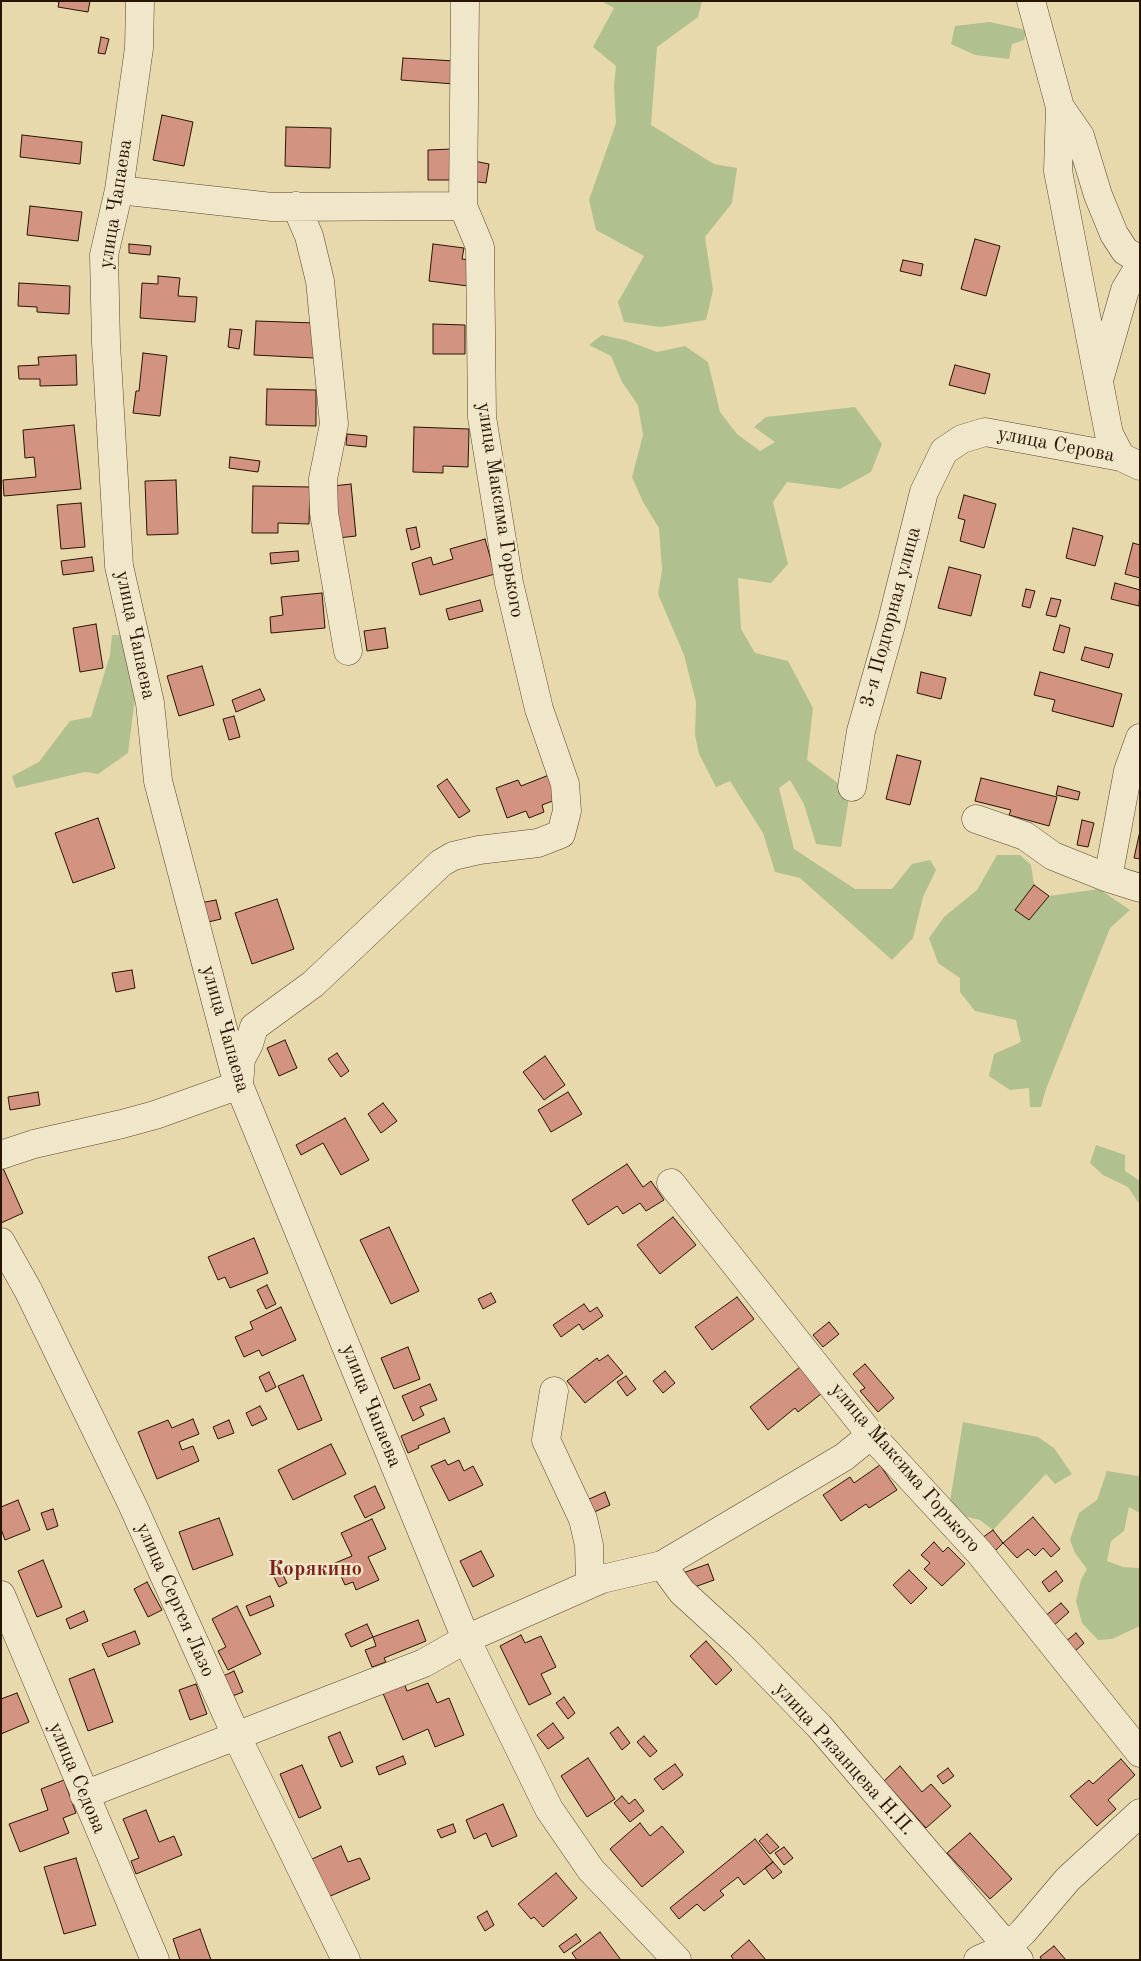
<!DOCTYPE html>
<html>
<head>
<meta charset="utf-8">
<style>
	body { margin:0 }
	#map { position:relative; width:1141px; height:1961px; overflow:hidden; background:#e8d9ad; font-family:"Old Standard TT",serif }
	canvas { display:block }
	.frame { position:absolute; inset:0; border:2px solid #281402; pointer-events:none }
</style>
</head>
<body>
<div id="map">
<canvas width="1141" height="1961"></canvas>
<div class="frame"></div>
</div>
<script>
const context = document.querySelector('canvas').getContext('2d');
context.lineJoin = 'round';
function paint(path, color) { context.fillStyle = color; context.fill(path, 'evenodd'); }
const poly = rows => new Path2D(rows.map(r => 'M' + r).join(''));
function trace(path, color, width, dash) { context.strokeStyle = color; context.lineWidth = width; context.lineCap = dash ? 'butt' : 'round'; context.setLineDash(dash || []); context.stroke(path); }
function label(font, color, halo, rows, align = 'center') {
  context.font = font + ' "Old Standard TT",serif'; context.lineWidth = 4.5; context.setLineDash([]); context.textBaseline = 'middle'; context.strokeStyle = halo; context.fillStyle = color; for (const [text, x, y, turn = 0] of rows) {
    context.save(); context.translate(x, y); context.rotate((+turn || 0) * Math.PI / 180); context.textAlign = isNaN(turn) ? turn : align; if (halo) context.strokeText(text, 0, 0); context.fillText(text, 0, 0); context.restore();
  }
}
paint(poly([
	[601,1,702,1,698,17,657,47,651,125,714,164,737,168,732,203,705,237,713,290,706,320,661,327,624,322,618,302,644,256,596,230,589,200,616,123,614,86,616,66,593,47,614,8],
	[990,22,1026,30,1024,40,1012,44,1009,59,975,55,951,44,955,26],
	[602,335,625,340,657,352,685,346,708,362,720,412,737,434,760,451,775,442,754,427,766,417,855,407,882,444,871,472,840,489,787,482,773,502,788,564,771,583,738,578,741,629,755,653,788,661,813,708,807,760,850,792,841,847,816,844,804,804,790,780,779,788,794,849,855,889,892,889,912,864,930,860,936,870,923,897,913,938,892,960,800,878,775,872,763,833,730,781,716,787,699,754,695,735,696,702,684,655,658,594,662,570,659,528,643,502,632,477,643,435,638,405,622,382,611,356,589,345],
	[112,635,125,635,136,689,128,753,98,774,85,772,16,788,12,776,39,762,70,721,91,717,110,655],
	[997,855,1020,855,1031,865,1034,885,1016,910,1029,920,1049,896,1099,889,1130,910,1110,928,1046,1089,1041,1107,1030,1107,1029,1088,1010,1090,989,1076,994,1054,1021,1042,1016,1020,975,1011,960,992,960,978,938,963,929,938,944,917,977,890],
	[1096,1145,1125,1155,1125,1171,1140,1181,1140,1202,1138,1202,1128,1187,1103,1175,1090,1163],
	[963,1422,1038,1437,1054,1448,1072,1474,1055,1484,1046,1474,993,1530,980,1520,959,1515,950,1501],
	[1107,1471,1138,1476,1140,1475,1140,1513,1129,1507,1124,1531,1111,1541,1107,1561,1123,1567,1140,1568,1140,1626,1112,1639,1098,1640,1082,1623,1076,1601,1081,1580,1087,1569,1075,1553,1070,1540,1079,1513,1097,1500]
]), '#b0c08e');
const building = poly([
	[54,1,90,1,88,12,58,7,59,2,54,1],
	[101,37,109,39,105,54,98,53,101,37],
	[403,58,455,61,454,84,401,80,403,58],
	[162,115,193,122,184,166,153,160,162,115],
	[286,127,331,128,330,168,285,166,286,127],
	[22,135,82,142,80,164,20,157,22,135],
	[452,149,452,180,428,180,428,150,452,149],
	[474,161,489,164,486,183,471,181,474,161],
	[30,206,82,212,78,241,27,235,30,206],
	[975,239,1000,246,986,296,961,289,975,239],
	[129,244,151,246,150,255,129,253,129,244],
	[433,244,464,248,462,259,471,260,468,286,429,281,433,244],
	[903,260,923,264,921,276,900,271,903,260],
	[158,276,180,278,178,296,197,297,195,322,140,318,142,283,158,284,158,276],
	[19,283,70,286,69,314,37,312,37,307,18,306,19,283],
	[256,321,315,323,314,358,254,355,256,321],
	[433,324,465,325,465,354,433,354,433,324],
	[230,329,242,330,239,349,228,347,230,329],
	[143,353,167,356,160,416,133,413,136,391,139,391,143,353],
	[76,355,77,385,40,386,40,379,19,379,18,366,39,365,38,357,76,355],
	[955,365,990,374,985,394,949,385,955,365],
	[267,389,316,390,316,426,266,425,267,389],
	[74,425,81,489,4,496,3,480,36,477,34,457,25,458,23,430,74,425],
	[414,427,469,429,468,467,443,466,443,473,413,472,414,427],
	[347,434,367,436,366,447,346,445,347,434],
	[230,457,260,461,258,472,229,468,230,457],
	[176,480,178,534,147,535,145,481,176,480],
	[351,484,356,536,338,538,333,486,351,484],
	[253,486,310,487,309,524,278,523,278,533,252,533,253,486],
	[964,495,996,504,984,548,960,541,965,520,958,518,964,495],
	[81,503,85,547,61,549,57,505,81,503],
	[416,527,420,547,411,550,406,529,416,527],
	[1073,528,1103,536,1095,566,1066,558,1073,528],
	[485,539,495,574,420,595,412,563,431,557,433,565,453,559,450,549,485,539],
	[1133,543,1140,545,1140,578,1125,574,1133,543],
	[298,551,299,561,271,564,270,553,298,551],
	[92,557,94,571,63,575,61,561,92,557],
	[949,567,981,575,971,616,938,608,949,567],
	[1115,583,1140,590,1139,606,1111,599,1115,583],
	[1026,589,1035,591,1030,608,1022,606,1026,589],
	[322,593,325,628,271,633,270,617,283,615,281,597,322,593],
	[1051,598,1061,600,1056,617,1046,615,1051,598],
	[480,600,483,611,449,620,446,609,480,600],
	[96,624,103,668,80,672,73,628,96,624],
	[1060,625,1070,628,1064,653,1053,650,1060,625],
	[385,628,388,648,367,651,364,631,385,628],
	[1085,647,1113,654,1109,668,1081,660,1085,647],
	[202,666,214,705,179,716,167,676,202,666],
	[921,672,946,678,941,699,917,693,921,672],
	[1040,672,1122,694,1113,727,1052,711,1055,700,1034,695,1040,672],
	[260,689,265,700,236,712,232,700,260,689],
	[234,716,240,737,229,740,223,719,234,716],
	[897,755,921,761,910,805,886,799,897,755],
	[549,775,558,799,542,805,544,812,529,818,526,811,507,818,496,788,518,780,521,786,549,775],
	[981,778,1057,797,1049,826,1009,815,1011,810,975,801,981,778],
	[447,779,470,811,459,818,437,786,447,779],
	[1058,786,1080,792,1078,800,1056,795,1058,786],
	[98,818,115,868,73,883,55,833,98,818],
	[1082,820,1094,823,1088,847,1077,845,1082,820],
	[1140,831,1140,859,1134,858,1140,831],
	[1034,885,1049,896,1029,920,1015,910,1034,885],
	[277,899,294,949,252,964,235,913,277,899],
	[216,900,221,919,204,923,200,903,216,900],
	[132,970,135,988,116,992,112,973,132,970],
	[285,1040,297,1068,279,1076,267,1048,285,1040],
	[337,1053,349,1071,341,1077,328,1059,337,1053],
	[545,1056,565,1085,544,1100,523,1072,545,1056],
	[38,1092,40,1105,10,1110,8,1097,38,1092],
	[568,1092,582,1114,551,1132,538,1110,568,1092],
	[383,1103,397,1121,381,1133,368,1114,383,1103],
	[345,1118,369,1160,341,1175,323,1143,301,1155,296,1145,345,1118],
	[627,1164,643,1187,651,1181,664,1200,646,1211,640,1203,623,1214,617,1206,588,1225,572,1200,627,1164],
	[3,1168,23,1213,1,1223,1,1169,3,1168],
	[673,1217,696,1245,660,1274,637,1245,673,1217],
	[389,1227,419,1291,391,1304,360,1240,389,1227],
	[254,1238,268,1273,230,1288,225,1277,218,1280,208,1257,254,1238],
	[267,1285,276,1304,266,1309,257,1290,267,1285],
	[491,1293,496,1302,483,1309,478,1299,491,1293],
	[737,1297,754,1319,712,1350,695,1327,737,1297],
	[584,1304,590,1312,597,1307,603,1316,583,1330,579,1324,561,1337,553,1325,584,1304],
	[281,1307,296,1340,262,1356,259,1350,244,1357,235,1337,253,1329,250,1322,281,1307],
	[829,1322,839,1334,823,1347,813,1335,829,1322],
	[408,1347,420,1379,394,1389,381,1358,408,1347],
	[608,1355,623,1373,585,1403,567,1381,597,1358,599,1361,608,1355],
	[865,1364,894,1398,878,1412,860,1391,865,1388,853,1374,865,1364],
	[800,1367,821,1394,798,1412,795,1408,768,1430,750,1407,800,1367],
	[665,1371,675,1383,663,1393,653,1381,665,1371],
	[269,1372,276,1387,266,1392,259,1377,269,1372],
	[303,1375,322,1420,298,1430,278,1386,303,1375],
	[626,1376,636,1389,627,1396,617,1382,626,1376],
	[430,1384,437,1400,420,1407,424,1415,413,1421,402,1396,430,1384],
	[260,1406,267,1419,252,1426,246,1413,260,1406],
	[444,1418,450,1432,418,1446,419,1448,408,1453,401,1436,444,1418],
	[193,1419,199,1434,179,1442,182,1450,193,1446,199,1461,157,1479,138,1432,168,1420,172,1428,193,1419],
	[229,1420,234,1433,218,1439,213,1427,229,1420],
	[331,1444,346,1474,293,1500,278,1470,331,1444],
	[445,1460,448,1465,459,1460,464,1471,473,1466,483,1485,449,1501,431,1466,445,1460],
	[880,1465,897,1490,869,1508,866,1504,841,1521,823,1495,850,1477,854,1483,880,1465],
	[375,1486,385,1508,365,1518,354,1496,375,1486],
	[605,1492,610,1505,592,1513,587,1500,605,1492],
	[18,1500,30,1530,5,1540,1,1529,1,1507,18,1500],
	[53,1509,58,1526,47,1530,41,1513,53,1509],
	[1033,1517,1060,1549,1051,1557,1043,1548,1035,1556,1028,1549,1017,1558,1003,1543,1033,1517],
	[219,1518,233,1555,193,1570,179,1532,219,1518],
	[372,1519,386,1549,368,1557,379,1580,356,1590,353,1582,345,1585,335,1563,352,1556,341,1533,372,1519],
	[993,1530,1003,1543,994,1552,982,1538,993,1530],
	[934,1542,943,1552,948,1547,965,1564,942,1586,924,1569,930,1563,921,1555,934,1542],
	[481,1551,494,1576,473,1587,460,1561,481,1551],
	[43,1560,62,1607,37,1617,18,1571,43,1560],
	[708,1564,714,1580,689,1589,683,1573,708,1564],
	[278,1565,287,1583,279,1587,270,1569,278,1565],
	[909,1570,927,1588,911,1604,893,1585,909,1570],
	[1056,1571,1063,1581,1049,1592,1042,1582,1056,1571],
	[147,1582,162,1610,148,1617,134,1589,147,1582],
	[270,1596,274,1606,250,1616,246,1606,270,1596],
	[1061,1603,1069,1612,1052,1627,1044,1617,1061,1603],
	[237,1606,261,1654,228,1670,218,1651,226,1647,212,1619,237,1606],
	[84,1611,88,1621,70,1629,66,1619,84,1611],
	[418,1620,426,1641,384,1658,386,1662,372,1667,365,1650,376,1646,373,1637,418,1620],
	[367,1624,373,1637,351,1647,345,1634,367,1624],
	[135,1631,140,1644,108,1657,102,1644,135,1631],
	[1076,1633,1084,1643,1074,1652,1065,1642,1076,1633],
	[521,1635,525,1643,541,1636,556,1667,541,1674,551,1694,529,1705,500,1646,521,1635],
	[706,1641,732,1670,716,1685,690,1656,706,1641],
	[94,1669,113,1722,88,1731,69,1679,94,1669],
	[234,1671,243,1692,230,1697,221,1677,234,1671],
	[404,1683,407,1691,428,1683,437,1703,449,1698,464,1735,435,1747,428,1729,403,1740,382,1691,404,1683],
	[196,1684,207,1714,190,1720,179,1690,196,1684],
	[17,1693,29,1722,1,1734,1,1699,17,1693],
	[564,1697,575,1713,568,1719,556,1703,564,1697],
	[553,1723,564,1738,548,1749,537,1735,553,1723],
	[618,1727,630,1743,622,1750,610,1733,618,1727],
	[340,1732,353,1762,341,1767,328,1737,340,1732],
	[644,1736,657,1751,650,1757,637,1742,644,1736],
	[403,1756,406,1764,379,1775,376,1767,403,1756],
	[588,1758,615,1799,587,1817,561,1776,588,1758],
	[1121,1759,1135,1775,1108,1800,1116,1809,1097,1826,1070,1796,1089,1780,1093,1784,1121,1759],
	[675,1764,683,1775,663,1790,654,1779,675,1764],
	[302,1765,321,1808,299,1818,280,1774,302,1765],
	[900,1766,922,1792,931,1784,951,1806,926,1828,884,1781,900,1766],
	[948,1768,954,1776,943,1784,937,1776,948,1768],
	[64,1780,76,1813,63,1818,69,1833,20,1852,9,1824,48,1810,41,1789,64,1780],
	[622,1796,629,1804,635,1799,644,1811,630,1822,614,1803,622,1796],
	[503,1804,517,1836,492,1847,486,1833,474,1839,466,1820,503,1804],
	[146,1810,159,1842,174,1836,182,1855,136,1874,131,1861,139,1858,123,1819,146,1810],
	[640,1823,650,1836,662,1826,684,1852,642,1887,610,1849,640,1823],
	[453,1824,456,1832,441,1838,437,1830,453,1824],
	[970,1833,1012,1879,990,1899,947,1853,970,1833],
	[767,1834,779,1847,770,1854,759,1841,767,1834],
	[755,1839,773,1862,744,1885,738,1877,720,1891,724,1895,704,1911,697,1904,679,1919,670,1908,755,1839],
	[341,1846,348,1862,360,1858,370,1879,328,1897,312,1859,341,1846],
	[784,1847,793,1858,784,1865,775,1853,784,1847],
	[76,1858,96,1925,64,1934,44,1867,76,1858],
	[773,1862,782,1872,773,1879,765,1868,773,1862],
	[556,1873,577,1898,543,1927,534,1917,531,1919,518,1904,556,1873],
	[487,1911,494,1925,485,1931,477,1917,487,1911],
	[200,1929,211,1960,180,1960,173,1939,200,1929],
	[600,1932,621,1960,577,1960,572,1953,600,1932],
	[576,1934,581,1941,564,1953,559,1946,576,1934],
	[749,1940,766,1960,734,1960,731,1956,749,1940],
	[1054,1946,1066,1960,1042,1960,1040,1957,1054,1946]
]);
paint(building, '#d29380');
trace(building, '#281402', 1);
const minor = poly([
	[140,1,139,48,119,190,104,255,106,343,119,566,150,703,158,781,236,1078,466,1639,549,1809,591,1870,677,1960],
	[1031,1,1060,107,1058,171,1109,434,1121,457],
	[1060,107,1080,136,1098,195,1114,234,1125,251,1140,260],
	[119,190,272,207,463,206],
	[296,206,309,236,320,281,334,424,323,479,324,513,348,651],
	[1100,377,1125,290,1134,275,1140,273],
	[852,787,861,731,891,625,924,492,944,451,962,439,985,432,1121,457,1140,466],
	[976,819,1025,836,1053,856,1108,878,1140,888],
	[1108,878,1128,771,1140,738],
	[1,1155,34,1144,122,1124,155,1115,239,1085,241,1059,249,1044,254,1027,313,984,441,863,453,856,479,850,538,843,561,834,567,811,565,784,539,709,509,583,482,417,480,247,463,206,465,1],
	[671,1183,871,1435,979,1552,1140,1753],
	[1,1242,28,1290,132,1504,236,1735,346,1960],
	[554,1391,546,1440,583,1519,589,1545,590,1584],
	[662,1565,682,1592,740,1645,819,1726,1019,1960],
	[1,1595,155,1960],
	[84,1795,424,1663,466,1639,602,1579,662,1565,844,1457,871,1435],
	[978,1960,1007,1947,1023,1932,1068,1879,1140,1813]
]);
trace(minor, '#58452d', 29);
trace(minor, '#f0e6ca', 28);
label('20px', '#281402', '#f0e6ca', [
	["улица Чапаева",116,204,-81],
	["улица Серова",1056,445,11],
	["улица Максима Горького",500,510,81],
	["3-я Подгорная улица",891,617,-75],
	["улица Чапаева",135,635,78],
	["улица Чапаева",225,1029,74],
	["улица Чапаева",371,1406,68],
	["улица Максима Горького",905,1468,49],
	["улица Сергея Лазо",175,1600,66],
	["улица Рязанцева Н.П.",844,1759,48],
	["улица Седова",77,1778,67]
]);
label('bold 21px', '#7a1f14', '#f0e6ca', [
	["Корякино",315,1569]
]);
</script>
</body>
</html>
